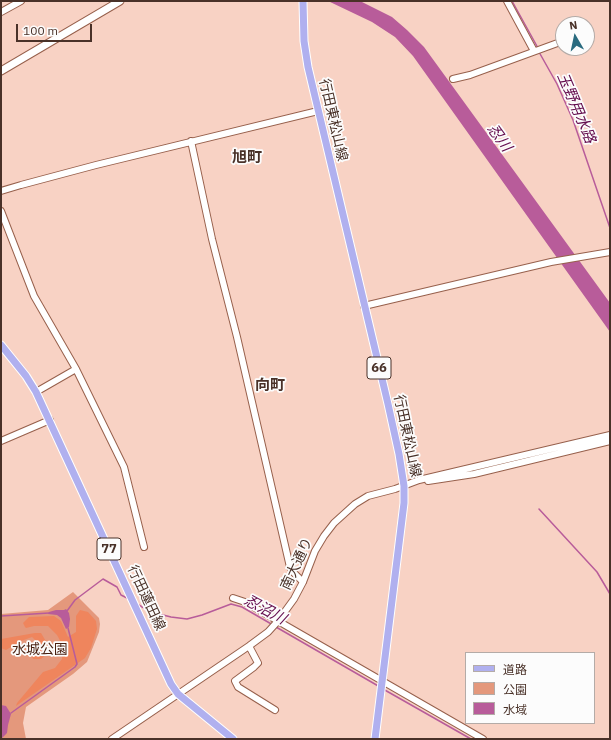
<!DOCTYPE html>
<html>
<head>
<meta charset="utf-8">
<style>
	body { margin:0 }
	#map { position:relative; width:611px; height:740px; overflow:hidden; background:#f8d2c4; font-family:"IBM Plex Sans","Noto Sans JP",sans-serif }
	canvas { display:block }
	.frame { position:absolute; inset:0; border:2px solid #493128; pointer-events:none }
	.legend { position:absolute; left:465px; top:652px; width:130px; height:72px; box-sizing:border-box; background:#fcfcfc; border:1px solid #b4aba7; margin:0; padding:5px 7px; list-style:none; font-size:12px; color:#493128 }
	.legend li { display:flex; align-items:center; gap:8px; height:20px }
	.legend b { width:20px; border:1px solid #b4aba7 }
	.north { position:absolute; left:555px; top:16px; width:40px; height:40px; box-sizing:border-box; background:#fcfcfc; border:1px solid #b4aba7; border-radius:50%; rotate:351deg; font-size:11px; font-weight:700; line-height:16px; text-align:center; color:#493128 }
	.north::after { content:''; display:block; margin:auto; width:14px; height:18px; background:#2a6b7f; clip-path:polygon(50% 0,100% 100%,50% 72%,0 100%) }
	.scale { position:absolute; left:16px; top:24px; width:76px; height:18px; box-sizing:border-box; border:2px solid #493128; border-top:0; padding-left:5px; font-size:12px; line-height:14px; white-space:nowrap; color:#493128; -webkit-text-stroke:3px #fcfcfc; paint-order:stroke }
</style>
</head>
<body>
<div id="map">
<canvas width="611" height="740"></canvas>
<div class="frame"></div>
<ul class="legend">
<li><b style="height:5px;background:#b0b0ef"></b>道路</li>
<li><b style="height:11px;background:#e4987c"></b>公園</li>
<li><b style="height:11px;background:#b85c9a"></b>水域</li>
</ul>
<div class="north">N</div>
<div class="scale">100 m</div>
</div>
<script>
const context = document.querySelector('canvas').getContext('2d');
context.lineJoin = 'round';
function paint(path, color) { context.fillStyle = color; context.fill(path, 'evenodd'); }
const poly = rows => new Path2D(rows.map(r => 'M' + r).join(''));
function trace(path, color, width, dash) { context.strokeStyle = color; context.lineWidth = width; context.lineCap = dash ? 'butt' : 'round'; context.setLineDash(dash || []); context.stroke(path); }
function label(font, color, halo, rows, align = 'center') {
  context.font = font + ' "IBM Plex Sans","Noto Sans JP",sans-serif'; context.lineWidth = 3.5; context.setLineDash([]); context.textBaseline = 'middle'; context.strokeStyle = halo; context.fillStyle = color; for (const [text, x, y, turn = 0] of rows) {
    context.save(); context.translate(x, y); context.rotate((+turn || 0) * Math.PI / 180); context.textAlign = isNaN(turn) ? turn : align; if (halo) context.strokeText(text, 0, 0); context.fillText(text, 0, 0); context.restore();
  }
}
paint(poly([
	[73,592,99,618,100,624,99,632,87,662,73,674,26,707,23,723,26,739,1,739,1,614,48,610]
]), '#e4987c');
paint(poly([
	[80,610,88,612,96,621,97,629,91,648,85,658,16,706,17,703,43,672,55,668,62,659,63,646,57,635,48,626,34,626,26,628,25,627,23,623,29,617,54,616,61,621,68,637,76,632,76,616],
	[35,633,41,633,47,643,48,653,41,659,33,659,31,654,35,650,36,641,32,637,21,641,6,650,1,648,1,639]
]), '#ef855d');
paint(poly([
	[328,1,360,1,392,17,407,30,424,47,610,303,610,332,413,56,395,37,372,22],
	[66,609,69,613,70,619,69,627,66,629,61,618,57,615,48,614,49,612,56,610,64,610],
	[1,705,6,706,11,714,8,725,7,733,1,739]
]), '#b85c9a');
trace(poly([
	[512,1,538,48],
	[539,52,557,84,573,120,610,228],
	[539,509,597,572,610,594],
	[137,604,151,612,171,617,187,619,202,615,231,604,242,607,273,625],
	[67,611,75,600,103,579,117,587,121,595,129,599],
	[1,616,49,613],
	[276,627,380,687],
	[383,689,471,739],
	[11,713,75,667,77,664,68,628]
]), '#b85c9a', 1.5);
const tertiary = poly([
	[507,1,534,51],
	[1,12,21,1],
	[453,79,470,75,563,41],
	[191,141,212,239,237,337,290,567,294,573,303,582],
	[1,191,21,185,96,165,318,111],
	[1,211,34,296,76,369,124,467,144,547],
	[364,306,551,262,610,252],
	[36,392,76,369],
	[1,441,50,420],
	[428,481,474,474,610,441],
	[233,598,245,602,483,739],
	[249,646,258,663,254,667,235,681,238,687,275,710],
	[112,739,249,646,268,632,278,621,294,599,303,582,315,551,324,536,334,523,355,504,368,496,395,489,419,480,610,435]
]);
const secondary = poly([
	[1,71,120,1]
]);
const primary = poly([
	[303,1,304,41,308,67,388,404,399,454,404,486,404,503,375,739],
	[1,345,26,376,36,392,171,684,178,694,233,739]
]);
trace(tertiary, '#97604c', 8);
trace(secondary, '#97604c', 9);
trace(primary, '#fff', 9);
trace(tertiary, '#fff', 6);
trace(secondary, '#fff', 7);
trace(primary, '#b0b0ef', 7);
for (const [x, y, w] of [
	[379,368,24],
	[109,549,24]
]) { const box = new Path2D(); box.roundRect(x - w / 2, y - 11, w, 22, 3); context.fillStyle = '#fcfcfc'; context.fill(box); trace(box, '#493128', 1); }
label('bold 13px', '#493128', null, [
	["66",379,368],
	["77",109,549]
]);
label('14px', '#493128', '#fcfcfc', [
	["行田東松山線",333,120,77],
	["行田東松山線",407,436,78],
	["南大通り",297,564,-65],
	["行田蓮田線",146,598,65]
]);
label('14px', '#481f0f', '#fcfcfc', [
	["水城公園",40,650]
]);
label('italic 15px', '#640d4e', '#fcfcfc', [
	["玉野用水路",576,108,67],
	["忍川",499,138,54],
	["忍沼川",265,610,28]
]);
label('bold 15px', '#493128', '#fcfcfc', [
	["旭町",247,158],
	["向町",270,386]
]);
</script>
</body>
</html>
